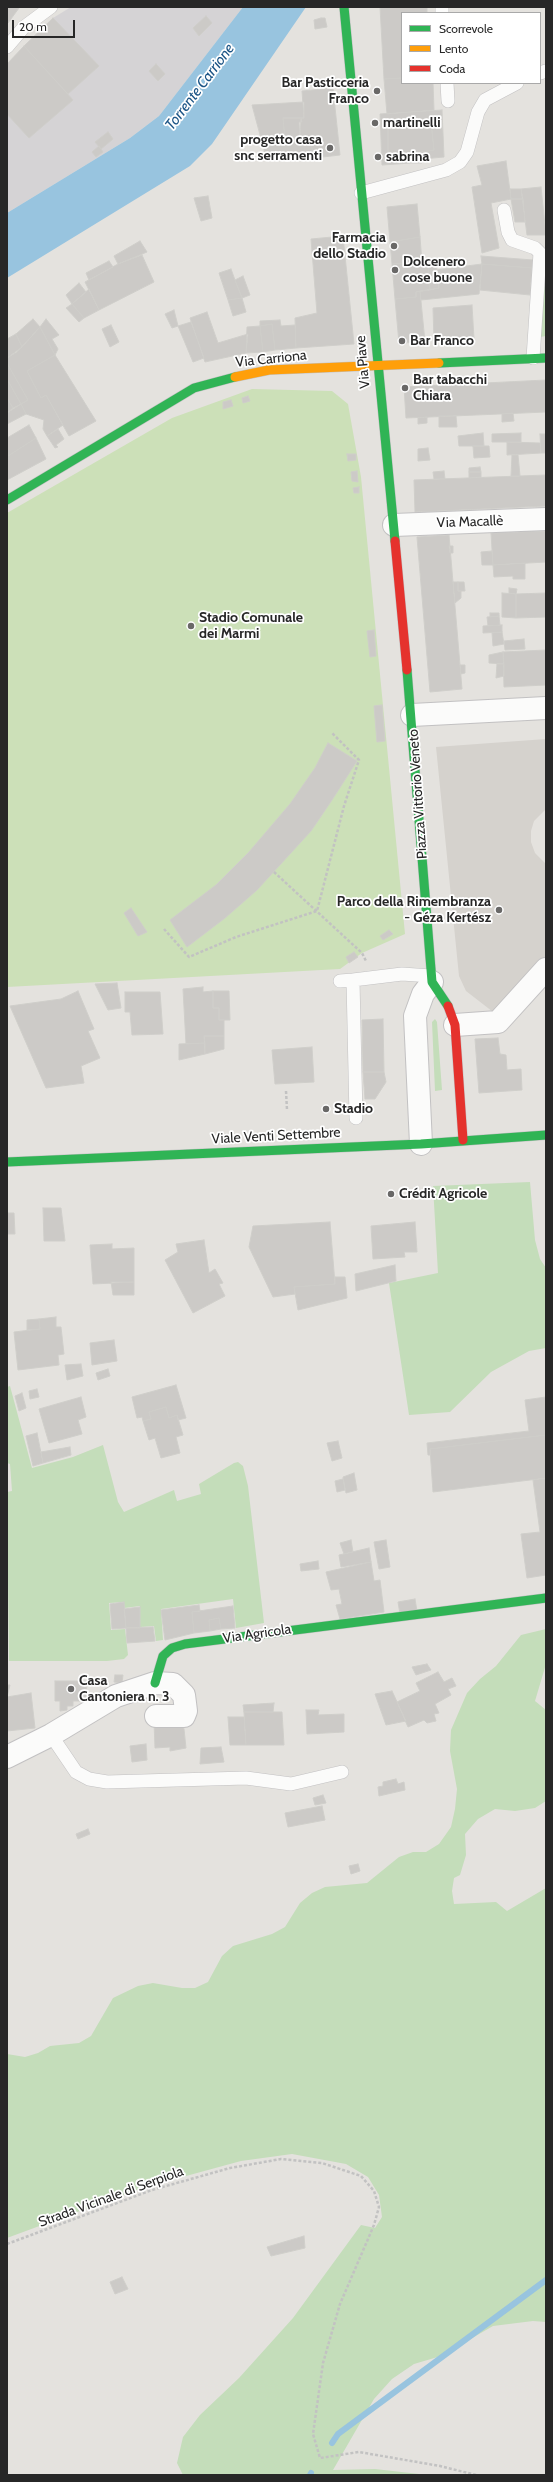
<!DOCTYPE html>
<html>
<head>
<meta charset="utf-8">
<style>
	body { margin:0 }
	#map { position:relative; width:553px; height:2482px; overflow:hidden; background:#e4e2de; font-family:Cabin,sans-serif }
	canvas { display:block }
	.frame { position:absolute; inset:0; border:8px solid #272727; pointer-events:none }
	.legend { position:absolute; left:401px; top:12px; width:140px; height:72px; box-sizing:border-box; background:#fff; border:1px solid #a9a9a9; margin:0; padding:5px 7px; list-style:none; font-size:12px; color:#272727 }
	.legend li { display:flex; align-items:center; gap:8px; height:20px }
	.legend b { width:20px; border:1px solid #a9a9a9 }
	.scale { position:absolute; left:12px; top:20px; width:63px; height:18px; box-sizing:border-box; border:2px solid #272727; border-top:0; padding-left:5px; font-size:12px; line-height:14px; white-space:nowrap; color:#272727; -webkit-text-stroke:3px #fff; paint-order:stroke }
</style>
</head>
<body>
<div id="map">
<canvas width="553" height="2482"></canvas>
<div class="frame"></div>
<ul class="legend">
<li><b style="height:5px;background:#30b455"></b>Scorrevole</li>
<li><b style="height:5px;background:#ff9f0a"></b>Lento</li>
<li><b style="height:5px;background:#e5322d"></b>Coda</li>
</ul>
<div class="scale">20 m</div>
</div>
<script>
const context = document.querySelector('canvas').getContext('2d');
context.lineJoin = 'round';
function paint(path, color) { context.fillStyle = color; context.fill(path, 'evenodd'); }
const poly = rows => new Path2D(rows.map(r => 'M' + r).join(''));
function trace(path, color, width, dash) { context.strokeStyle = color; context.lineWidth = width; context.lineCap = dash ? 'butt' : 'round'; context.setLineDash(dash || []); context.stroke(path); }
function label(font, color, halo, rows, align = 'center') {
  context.font = font + ' Cabin,sans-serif'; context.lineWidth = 3.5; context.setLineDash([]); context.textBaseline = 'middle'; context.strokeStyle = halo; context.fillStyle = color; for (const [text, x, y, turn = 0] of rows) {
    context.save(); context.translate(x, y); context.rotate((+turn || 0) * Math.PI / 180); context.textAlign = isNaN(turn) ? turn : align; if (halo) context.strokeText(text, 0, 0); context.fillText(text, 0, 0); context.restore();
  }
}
paint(poly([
	[71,7,243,7,159,116,130,138,7,213,7,64,53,18]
]), '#d5d3d5');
paint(poly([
	[546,263,546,336,540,337],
	[435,1019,437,1022,442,1090,435,1091,432,1022],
	[530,1182,535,1240,540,1259,546,1268,546,1348,529,1351,491,1372,450,1412,409,1415,389,1283,438,1273,433,1186],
	[10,1386,32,1468,73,1457,103,1445,118,1502,124,1512,174,1490,177,1501,201,1494,199,1484,234,1463,238,1462,243,1466,248,1486,264,1623,236,1628,233,1599,161,1609,163,1640,156,1641,154,1626,140,1627,140,1606,124,1608,124,1602,109,1603,111,1630,125,1629,128,1655,124,1659,107,1661,9,1661,7,1492,12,1491,10,1464,7,1463,7,1387],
	[546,1629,546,1664,535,1701,546,1710,546,1801,535,1808,515,1811,495,1809,478,1819,465,1834,466,1855,460,1875,454,1878,452,1891,454,1904,496,1902,507,1911,546,1888,546,2322,533,2321,493,2326,441,2356,414,2364,392,2379,374,2399,333,2470,375,2469,428,2475,183,2475,177,2463,183,2437,200,2415,239,2378,293,2318,361,2225,375,2228,382,2217,379,2195,368,2177,346,2164,292,2154,241,2161,142,2188,7,2238,7,2054,25,2057,38,2053,50,2046,79,2043,91,2036,113,1998,138,1986,153,1983,182,1988,195,1988,208,1982,222,1956,233,1946,272,1934,285,1927,300,1903,312,1893,325,1887,367,1883,399,1857,413,1852,426,1852,439,1844,451,1827,455,1809,457,1789,450,1751,451,1730,467,1693,480,1679,496,1666,521,1635]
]), '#c4ddba');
paint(poly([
	[252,389,332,391,348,404,361,477,405,934,362,953,340,969,7,987,7,513,172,418]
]), '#cce0b8');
paint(poly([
	[546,739,546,809,534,821,531,831,531,842,535,853,546,864,546,956,529,973,497,1015,466,991,459,976,436,747]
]), '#d5d2cd');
paint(poly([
	[243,7,306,7,212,144,190,166,7,278,7,213,130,138,159,116]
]), '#98c4df');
trace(poly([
	[332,2443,338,2434,546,2280],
	[310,2475,311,2473]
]), '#98c4df', 6);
const building = poly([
	[7,7,19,8,8,23,7,22,7,7],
	[380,7,427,7,427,13,402,13,402,78,384,79,380,7],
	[206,16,212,23,199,36,193,28,206,16],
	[53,18,99,66,68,94,24,46,53,18],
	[321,18,325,18,327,27,315,29,314,20,321,18],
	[24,46,73,100,29,138,7,114,7,64,24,46],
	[156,64,165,74,158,81,149,71,156,64],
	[402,78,402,83,433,83,434,110,387,114,384,79,402,78],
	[333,88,340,155,314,158,310,139,300,140,299,122,302,122,301,118,304,118,302,91,333,88],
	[304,102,304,118,283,118,285,140,310,139,314,158,267,161,252,105,304,102],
	[442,110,444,157,422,159,421,152,434,150,431,122,388,124,388,155,410,154,411,163,382,165,380,114,442,110],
	[283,118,301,118,300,140,285,140,283,118],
	[431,122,434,150,421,152,422,163,411,163,410,154,388,155,388,124,431,122],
	[108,132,113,139,101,149,95,142,108,132],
	[99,146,103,152,96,157,92,152,99,146],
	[506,161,511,199,491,203,499,248,482,253,472,187,482,185,477,166,506,161],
	[541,187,546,235,527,235,521,189,541,187],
	[510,189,521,189,523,199,511,199,510,189],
	[208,196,212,218,201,221,194,198,208,196],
	[511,199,523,199,525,222,515,222,511,199],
	[417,204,420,237,390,242,387,207,417,204],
	[343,236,354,344,296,348,295,318,317,313,311,239,343,236],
	[420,237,422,263,392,264,390,242,420,237],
	[140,241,147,252,118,264,114,256,140,241],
	[142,255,154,282,99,310,85,282,118,264,142,255],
	[481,256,533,260,532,268,482,264,481,256],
	[109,261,113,267,89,280,86,273,109,261],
	[436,261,439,288,430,290,428,262,436,261],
	[428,262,430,290,416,292,416,297,395,299,392,264,428,262],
	[482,264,479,294,421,300,420,291,439,288,436,270,482,264],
	[482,264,532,268,530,295,480,290,482,264],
	[231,269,235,280,242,298,228,300,219,273,231,269],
	[243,276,250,295,242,298,235,280,243,276],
	[79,283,86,292,72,304,66,295,79,283],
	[89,289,99,310,84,318,72,304,89,289],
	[420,291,425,342,399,343,395,299,416,297,416,292,420,291],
	[242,298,246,312,233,316,228,300,242,298],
	[72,304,84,318,79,322,66,308,72,304],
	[472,305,474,339,434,341,433,308,472,305],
	[174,310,178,326,172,328,165,314,174,310],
	[207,312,218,343,248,334,246,353,205,362,190,318,207,312],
	[33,319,40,327,22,347,16,334,33,319],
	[46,319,59,335,52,339,58,349,55,355,40,327,46,319],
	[280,320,281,326,295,325,296,348,275,350,272,324,260,326,260,321,280,320],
	[191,322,204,358,193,362,178,326,191,322],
	[272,324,275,350,263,352,260,326,272,324],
	[111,325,119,342,110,347,102,329,111,325],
	[260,326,263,352,246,353,247,327,260,326],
	[40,327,55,355,27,371,41,398,46,395,63,425,47,436,43,429,44,420,26,414,21,404,28,400,7,363,7,358,17,352,40,327],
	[16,334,22,347,7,358,7,339,16,334],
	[55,355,96,421,69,436,46,395,41,398,27,371,55,355],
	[7,363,28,400,21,404,7,379,7,363],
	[7,379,21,404,13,408,7,398,7,379],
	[546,380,546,412,406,418,404,387,546,380],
	[248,396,250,401,243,403,242,398,248,396],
	[7,398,13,408,7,413,7,398],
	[231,400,233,406,223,409,223,402,231,400],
	[21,404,26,414,7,424,7,413,21,404],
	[513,413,514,421,502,422,502,414,513,413],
	[439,416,456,416,457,427,439,427,439,416],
	[427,417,427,423,418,424,418,418,427,417],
	[29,425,36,438,8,456,7,438,29,425],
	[58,429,64,439,56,445,58,447,55,448,47,436,58,429],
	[483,433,484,446,459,446,458,436,483,433],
	[521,433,521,442,492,442,492,434,521,433],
	[540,434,546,434,546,453,541,453,540,434],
	[36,438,46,459,7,480,7,454,8,456,36,438],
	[507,442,540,443,541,453,507,455,507,442],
	[473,446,489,446,490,457,474,458,473,446],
	[428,448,430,460,418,461,418,449,428,448],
	[347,454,356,454,356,460,348,461,347,454],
	[512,455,518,455,520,476,511,476,512,455],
	[480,467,481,472,469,472,469,468,480,467],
	[357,471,358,482,352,481,351,472,357,471],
	[444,471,445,479,434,479,433,472,444,471],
	[469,472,481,472,481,477,469,478,469,472],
	[546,475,546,506,415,512,414,480,546,475],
	[359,487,359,493,354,493,353,488,359,487],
	[546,531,546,562,493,565,491,533,546,531],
	[449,535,462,689,430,692,417,537,449,535],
	[449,546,453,546,453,553,450,553,449,546],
	[492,551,493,565,482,565,481,552,492,551],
	[525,563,525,579,513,579,513,576,494,577,493,565,525,563],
	[453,582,458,582,458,591,461,591,461,598,455,603,453,582],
	[458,582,464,582,465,591,458,591,458,582],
	[509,588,517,589,516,594,509,593,509,588],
	[502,593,516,594,516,618,502,617,502,593],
	[546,593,546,617,516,618,516,594,546,593],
	[490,613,499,613,499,616,490,617,490,613],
	[499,616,500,625,488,626,487,617,499,616],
	[502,625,502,632,483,633,483,626,502,625],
	[374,630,376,656,370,657,367,631,374,630],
	[502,632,504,644,493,646,492,633,502,632],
	[524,639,525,649,505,650,504,641,524,639],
	[546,650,546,685,504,687,503,652,546,650],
	[503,652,504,664,489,663,489,655,503,652],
	[497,664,504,664,504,676,496,678,497,664],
	[460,665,465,665,465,673,461,674,460,665],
	[382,705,385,741,377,742,374,706,382,705],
	[328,743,357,761,332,800,311,831,257,890,225,918,187,947,170,920,216,885,249,852,290,804,315,768,328,743],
	[131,908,147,932,138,936,124,913,131,908],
	[389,930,393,934,383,940,380,936,389,930],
	[354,952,358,957,349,963,346,957,354,952],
	[117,983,121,1008,108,1010,95,984,117,983],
	[203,987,203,992,213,991,213,1008,219,1008,219,1020,224,1020,224,1036,204,1036,205,1043,186,1044,183,989,203,987],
	[78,991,94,1029,88,1031,100,1058,81,1066,84,1083,46,1088,10,1006,61,999,78,991],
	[213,991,229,991,230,1020,219,1020,219,1008,213,1008,213,991],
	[125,992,160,992,163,1034,132,1035,130,1012,125,1012,125,992],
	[383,1019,384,1072,363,1072,362,1020,383,1019],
	[204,1036,224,1036,224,1049,205,1054,204,1036],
	[498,1038,500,1054,506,1055,507,1070,521,1069,522,1090,479,1093,475,1039,498,1038],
	[205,1043,205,1054,179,1060,179,1044,205,1043],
	[312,1047,314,1082,275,1084,272,1050,312,1047],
	[363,1072,384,1072,386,1082,375,1099,365,1099,363,1072],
	[43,1208,61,1208,65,1241,44,1241,43,1208],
	[7,1213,14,1213,15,1234,7,1234,7,1213],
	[330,1222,335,1284,294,1287,295,1294,273,1297,249,1247,253,1226,330,1222],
	[415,1222,417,1252,404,1252,405,1257,373,1259,371,1226,415,1222],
	[204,1240,209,1273,215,1269,223,1283,219,1284,225,1296,193,1313,165,1260,178,1252,176,1244,204,1240],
	[112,1244,112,1249,134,1248,134,1282,93,1284,90,1245,112,1244],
	[395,1265,396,1281,356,1291,355,1274,395,1265],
	[335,1277,345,1277,347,1298,298,1310,294,1287,335,1284,335,1277],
	[111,1282,134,1282,134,1295,113,1295,111,1282],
	[56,1317,56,1327,61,1327,64,1354,58,1355,59,1365,18,1370,14,1332,40,1329,39,1319,56,1317],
	[39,1319,40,1329,27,1330,27,1320,39,1319],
	[114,1340,117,1361,92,1365,90,1343,114,1340],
	[81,1364,83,1376,67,1380,65,1365,81,1364],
	[108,1369,110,1376,98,1380,96,1373,108,1369],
	[176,1385,186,1418,178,1420,177,1415,169,1418,166,1407,149,1412,151,1419,143,1421,142,1417,137,1418,132,1397,176,1385],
	[37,1389,39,1397,30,1399,29,1391,37,1389],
	[22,1393,26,1408,19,1411,15,1396,22,1393],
	[81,1397,86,1417,78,1420,82,1434,49,1443,39,1409,81,1397],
	[546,1397,546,1435,430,1449,430,1455,428,1455,427,1443,529,1431,525,1400,546,1397],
	[166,1407,169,1418,177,1415,183,1435,176,1437,180,1453,161,1458,155,1438,149,1440,143,1421,151,1419,149,1412,166,1407],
	[37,1433,43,1463,33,1466,26,1436,37,1433],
	[546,1435,546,1478,433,1492,430,1449,546,1435],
	[338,1441,342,1458,332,1461,327,1443,338,1441],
	[70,1447,71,1455,43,1463,41,1452,70,1447],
	[354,1473,357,1490,346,1493,343,1477,354,1473],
	[546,1478,546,1575,527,1578,521,1534,540,1532,533,1480,546,1478],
	[343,1479,345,1490,337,1492,335,1481,343,1479],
	[351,1540,353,1552,344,1554,340,1543,351,1540],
	[386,1540,390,1567,379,1569,374,1542,386,1540],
	[369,1548,371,1562,341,1567,339,1555,369,1548],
	[318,1561,319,1569,301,1571,300,1564,318,1561],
	[371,1562,374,1581,380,1580,384,1612,340,1619,336,1605,342,1604,339,1589,331,1590,326,1572,371,1562],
	[415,1599,417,1611,400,1614,398,1602,415,1599],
	[124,1602,126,1628,112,1629,110,1604,124,1602],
	[199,1605,200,1611,192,1612,194,1633,165,1640,161,1610,199,1605],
	[233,1606,235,1628,221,1629,219,1618,209,1620,210,1631,194,1633,192,1612,233,1606],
	[140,1607,140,1628,126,1628,124,1609,140,1607],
	[219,1618,221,1629,210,1631,209,1620,219,1618],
	[153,1627,155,1641,127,1643,126,1628,153,1627],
	[427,1664,431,1670,416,1675,412,1667,427,1664],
	[438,1672,444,1682,452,1678,456,1686,448,1689,451,1695,435,1704,439,1713,434,1714,436,1721,427,1723,424,1720,408,1727,397,1702,420,1691,416,1683,438,1672],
	[115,1675,123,1675,122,1683,114,1682,115,1675],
	[55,1681,87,1681,86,1701,73,1701,73,1706,67,1706,67,1710,60,1711,60,1701,55,1701,55,1681],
	[7,1685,10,1685,7,1697,7,1685],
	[392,1691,406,1721,386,1725,375,1694,392,1691],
	[31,1693,35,1728,7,1731,7,1697,31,1693],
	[274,1703,273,1712,244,1712,243,1705,274,1703],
	[306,1710,319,1710,318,1715,344,1714,344,1732,307,1734,306,1710],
	[244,1712,282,1712,284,1745,246,1745,244,1712],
	[228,1717,244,1717,246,1745,230,1745,228,1717],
	[179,1718,184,1729,186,1748,170,1751,170,1747,155,1748,154,1722,179,1718],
	[146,1744,147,1760,132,1762,130,1746,146,1744],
	[221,1747,224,1762,200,1764,201,1748,221,1747],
	[396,1779,398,1784,404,1782,405,1790,379,1796,378,1787,383,1786,383,1782,396,1779],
	[323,1795,326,1803,315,1805,313,1798,323,1795],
	[322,1806,325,1820,288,1827,285,1813,322,1806],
	[88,1829,90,1834,78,1839,76,1834,88,1829],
	[358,1864,360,1871,351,1874,349,1866,358,1864],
	[304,2236,305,2248,271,2256,267,2247,304,2236],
	[122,2277,128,2289,115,2294,110,2282,122,2277]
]);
paint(building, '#cccac7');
trace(building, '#cfceca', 1);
const lane = poly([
	[442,7,442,13],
	[7,47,24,27,51,7],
	[540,73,546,71],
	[447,83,448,101],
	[361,193,446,170,460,162,467,152,478,112,485,100,517,83],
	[504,210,508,232,512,240,535,248,540,253,533,358],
	[340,981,353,980],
	[356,1118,353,980,402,974,431,976],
	[51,1735,76,1772,89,1779,107,1782,246,1778,291,1784,342,1772]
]);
const street = poly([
	[394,525,546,519],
	[412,715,546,708],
	[455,1025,498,1022,546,969],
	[421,1144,415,1016,423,994,432,982],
	[7,1757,51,1735,116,1696,155,1683,173,1684,184,1695,186,1711,184,1716,156,1716]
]);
const fast = poly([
	[344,7,395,541],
	[439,363,546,358],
	[7,500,194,388,235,377],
	[407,670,432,982,448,1006],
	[7,1162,421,1144,546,1135],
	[155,1683,163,1656,172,1648,185,1644,546,1598]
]);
const slow = poly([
	[235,377,269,370,439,363]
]);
const jam = poly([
	[395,541,407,670],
	[448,1006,455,1025,463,1140]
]);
trace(lane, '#c2c1c2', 14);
trace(street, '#c2c1c2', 24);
trace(fast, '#c2c1c2', 10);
trace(slow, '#c2c1c2', 10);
trace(jam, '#c2c1c2', 10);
trace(poly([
	[274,872,362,953,366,961],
	[164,929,189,957,236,937,317,911,344,806,359,760,332,733],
	[286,1091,287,1110],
	[7,2244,152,2190,230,2168,281,2159,322,2163,361,2176,374,2191,379,2207,374,2225,340,2304,323,2363,313,2434,320,2458,359,2452,440,2466,476,2475]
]), '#c2c2c2', 2.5, [3, 2]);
trace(lane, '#fbfbfa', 13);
trace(street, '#fbfbfa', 22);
trace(fast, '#30b455', 9);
trace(slow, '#ff9f0a', 9);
trace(jam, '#e5322d', 9);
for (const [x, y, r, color] of [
	[377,91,4,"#696867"],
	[375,123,4,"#696867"],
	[330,148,4,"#696867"],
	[378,157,4,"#696867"],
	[394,246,4,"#696867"],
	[395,270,4,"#696867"],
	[402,341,4,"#696867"],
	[405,388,4,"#696867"],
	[191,626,4,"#696867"],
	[499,910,4,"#696867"],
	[326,1109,4,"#696867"],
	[391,1194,4,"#696867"],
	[71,1689,4,"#696867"]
]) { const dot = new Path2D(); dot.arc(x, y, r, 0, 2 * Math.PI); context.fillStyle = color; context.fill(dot); trace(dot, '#fff', 1.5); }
label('bold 14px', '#272727', '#fff', [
	["Bar Pasticceria",369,83,"right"],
	["Franco",369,99,"right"],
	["martinelli",383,123],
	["progetto casa",322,140,"right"],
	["snc serramenti",322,156,"right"],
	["sabrina",386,157],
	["Farmacia",386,238,"right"],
	["dello Stadio",386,254,"right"],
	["Dolcenero",403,262],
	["cose buone",403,278],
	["Bar Franco",410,341],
	["Bar tabacchi",413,380],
	["Chiara",413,396],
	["Stadio Comunale",199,618],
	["dei Marmi",199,634],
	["Parco della Rimembranza",491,902,"right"],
	["- Géza Kertész",491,918,"right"],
	["Stadio",334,1109],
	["Crédit Agricole",399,1194],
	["Casa",79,1681],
	["Cantoniera n. 3",79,1697]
], 'left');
label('14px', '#272727', '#fff', [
	["Via Carriona",271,359,-6],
	["Via Piave",363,362,-95],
	["Via Macallè",470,522,-2],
	["Piazza Vittorio Veneto",418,794,-94],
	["Viale Venti Settembre",276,1136,-3],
	["Via Agricola",257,1634,-8],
	["Strada Vicinale di Serpiola",111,2197,-20]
]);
label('italic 15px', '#1c5586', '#fff', [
	["Torrente Carrione",200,87,-53]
]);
</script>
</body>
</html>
